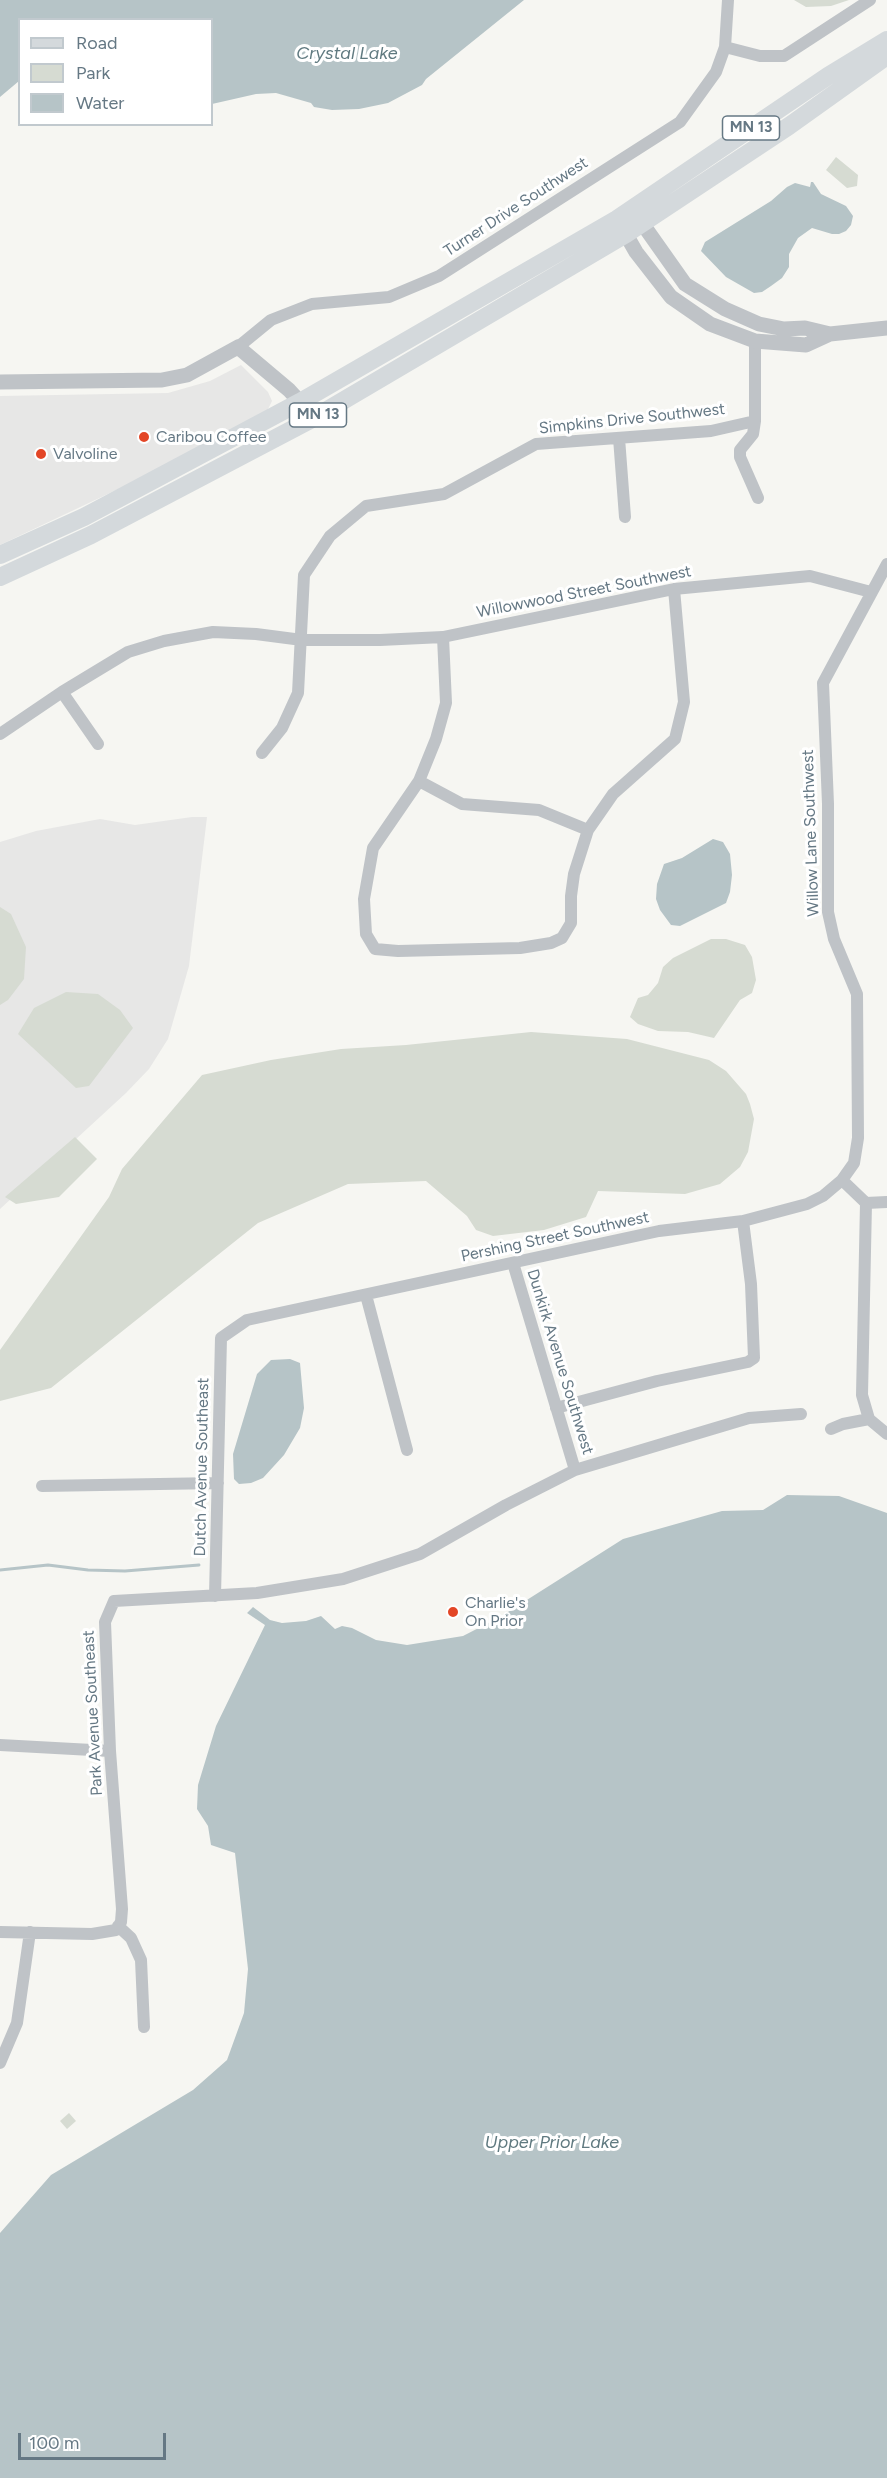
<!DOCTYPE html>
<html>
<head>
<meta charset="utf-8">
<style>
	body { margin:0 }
	#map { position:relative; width:887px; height:2478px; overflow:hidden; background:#f6f6f2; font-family:Figtree,sans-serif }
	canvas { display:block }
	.legend { position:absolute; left:18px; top:18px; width:195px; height:108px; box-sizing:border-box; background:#fff; border:2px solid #c1c9ce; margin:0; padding:8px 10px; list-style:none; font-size:18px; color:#657884 }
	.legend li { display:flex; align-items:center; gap:12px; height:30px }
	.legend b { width:30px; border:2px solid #c1c9ce }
	.scale { position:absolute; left:18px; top:2433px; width:148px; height:27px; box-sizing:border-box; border:3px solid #657884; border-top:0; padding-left:8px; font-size:18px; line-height:21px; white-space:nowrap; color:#657884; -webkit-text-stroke:4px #fff; paint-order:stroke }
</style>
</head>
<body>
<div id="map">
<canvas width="887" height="2478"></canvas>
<ul class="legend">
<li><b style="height:8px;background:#d4d9dc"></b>Road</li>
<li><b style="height:16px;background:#d6dbd2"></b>Park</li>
<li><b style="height:16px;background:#b6c4c7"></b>Water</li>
</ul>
<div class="scale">100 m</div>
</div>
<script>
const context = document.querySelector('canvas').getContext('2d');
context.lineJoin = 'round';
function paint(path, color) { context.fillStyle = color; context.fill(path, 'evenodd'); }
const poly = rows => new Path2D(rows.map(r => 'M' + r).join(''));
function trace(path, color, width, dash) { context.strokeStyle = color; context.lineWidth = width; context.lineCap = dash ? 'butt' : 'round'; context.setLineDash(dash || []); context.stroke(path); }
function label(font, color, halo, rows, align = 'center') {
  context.font = font + ' Figtree,sans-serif'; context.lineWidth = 6; context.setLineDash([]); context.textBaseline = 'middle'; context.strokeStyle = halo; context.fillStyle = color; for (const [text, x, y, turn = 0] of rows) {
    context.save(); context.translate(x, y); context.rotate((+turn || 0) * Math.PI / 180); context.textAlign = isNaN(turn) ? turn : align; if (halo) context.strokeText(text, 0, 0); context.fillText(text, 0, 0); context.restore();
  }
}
paint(poly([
	[241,365,268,392,272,401,267,411,131,483,0,545,0,396,168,393,210,381],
	[192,817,207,817,189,966,168,1039,149,1069,126,1093,0,1209,0,842,36,831,100,819,135,825]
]), '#e7e7e6');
paint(poly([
	[794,0,849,0,831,6,806,7],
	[836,157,858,175,857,186,847,188,826,170],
	[0,907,11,914,26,947,24,979,8,1000,0,1005],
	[711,939,726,939,745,945,752,957,756,980,752,993,740,1000,714,1038,688,1032,658,1031,638,1024,630,1017,638,998,648,995,658,983,663,967,673,958],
	[66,992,98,994,120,1010,133,1028,89,1086,76,1088,18,1034,34,1008],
	[531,1032,627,1039,709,1060,726,1071,746,1094,750,1104,754,1119,748,1152,740,1167,720,1184,685,1194,598,1191,586,1217,544,1230,493,1236,476,1230,467,1216,426,1181,348,1184,258,1223,51,1388,0,1401,0,1350,109,1197,122,1169,202,1075,271,1060,341,1049,406,1045],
	[75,1137,97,1159,59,1197,16,1204,5,1197],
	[69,2113,76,2121,67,2129,60,2121]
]), '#d6dbd2');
paint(poly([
	[0,0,524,0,426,79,422,85,388,103,359,109,332,110,314,107,311,103,276,93,256,94,212,104,212,20,20,20,19,81,0,97],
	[811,182,813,182,821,194,846,206,853,216,851,225,846,231,839,234,832,234,812,228,798,238,789,254,789,267,782,278,771,286,762,292,754,293,726,277,701,251,705,242,771,201,787,187,795,183,810,187],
	[713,839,723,842,730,854,732,875,730,892,726,903,680,926,671,925,660,910,656,899,657,884,664,864,682,858],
	[290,1359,300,1363,304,1408,300,1428,284,1455,263,1478,251,1483,239,1484,234,1479,233,1454,257,1374,271,1360],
	[787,1495,839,1496,887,1513,887,2478,0,2478,0,2233,51,2175,193,2090,227,2060,244,2013,248,1969,235,1853,211,1845,208,1826,197,1809,198,1785,216,1726,265,1625,247,1613,253,1607,270,1620,282,1623,306,1621,321,1616,335,1629,342,1626,352,1628,376,1640,407,1645,463,1636,500,1617,623,1539,722,1511,763,1510]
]), '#b6c4c7');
trace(poly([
	[0,1570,48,1565,88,1570,125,1571,199,1565]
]), '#b6c4c7', 3);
trace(poly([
	[725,47,760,56,784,56,870,0],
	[238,347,271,320,312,304,389,297,439,276,680,122,716,72,725,47,728,0],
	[755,421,753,434,740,450,740,457,758,498],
	[619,438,625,517],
	[443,637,446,703,436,739,419,781,373,848,364,899,366,934,375,949,398,951,520,948,551,943,562,938,571,923,571,896,574,874,588,830,613,794,675,739,684,702,674,589],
	[62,692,98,744],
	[0,734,62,692,128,652,164,641,213,632,256,634,302,640,380,640,443,637,674,589,810,576,871,592],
	[262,753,282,728,298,693,304,575,330,536,366,506,444,494,536,444,711,431,755,421,755,341],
	[419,781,462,804,539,810,588,830],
	[842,1180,854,1163,858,1138,857,994,834,939,828,912,828,804,823,683,887,564],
	[866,1203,862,1395,869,1419,887,1434],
	[513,1263,575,1470],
	[366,1295,407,1450],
	[556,1408,657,1381,748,1362,754,1358,751,1284,743,1221],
	[831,1429,843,1424,869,1419],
	[42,1486,218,1483],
	[215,1596,221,1338,247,1320,659,1231,743,1221,807,1204,823,1196,842,1180,866,1203,887,1202],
	[0,1745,110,1751],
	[118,1926,131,1938,141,1960,144,2027],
	[0,1932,92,1934,116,1930,121,1922,122,1909,110,1751,105,1622,114,1601,257,1593,343,1579,420,1554,506,1505,575,1470,749,1418,801,1414],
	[0,2063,17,2023,30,1932]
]), '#bfc3c7', 12);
trace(poly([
	[637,216,685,284,725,309,759,324,784,329,805,328,830,334],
	[620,224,636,252,671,297,710,324,755,341,806,345,830,334,887,328],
	[0,382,162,380,187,375,238,347,289,390,300,402]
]), '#bfc3c7', 15);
trace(poly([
	[0,555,84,517,300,402,617,219,828,76,887,40],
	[0,577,91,535,312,419,626,234,789,126,887,56]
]), '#d4d9dc', 18);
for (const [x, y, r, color] of [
	[144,437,6,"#e34626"],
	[41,454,6,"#e34626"],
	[453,1612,6,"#e34626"]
]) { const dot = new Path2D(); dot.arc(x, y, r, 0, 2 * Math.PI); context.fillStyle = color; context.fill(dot); trace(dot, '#fff', 2); }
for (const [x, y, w] of [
	[751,128,57],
	[318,415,57]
]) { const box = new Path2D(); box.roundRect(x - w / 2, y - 12, w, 24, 4.5); context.fillStyle = '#fff'; context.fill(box); trace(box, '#657884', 1.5); }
label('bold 15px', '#657884', null, [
	["MN 13",751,128],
	["MN 13",318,415]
]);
label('16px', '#657884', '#fff', [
	["Turner Drive Southwest",516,207,-33],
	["Simpkins Drive Southwest",632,419,-6],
	["Willowwood Street Southwest",584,592,-11],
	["Willow Lane Southwest",811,833,-92],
	["Pershing Street Southwest",555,1237,-12],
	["Dunkirk Avenue Southwest",560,1362,73],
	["Dutch Avenue Southeast",202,1467,-89],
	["Park Avenue Southeast",93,1713,-93]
]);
label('16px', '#657884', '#fff', [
	["Caribou Coffee",156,437],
	["Valvoline",53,454],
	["Charlie's",465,1603],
	["On Prior",465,1621]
], 'left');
label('italic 18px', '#607a80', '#fff', [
	["Crystal Lake",347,54],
	["Upper Prior Lake",552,2143]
]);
</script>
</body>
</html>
